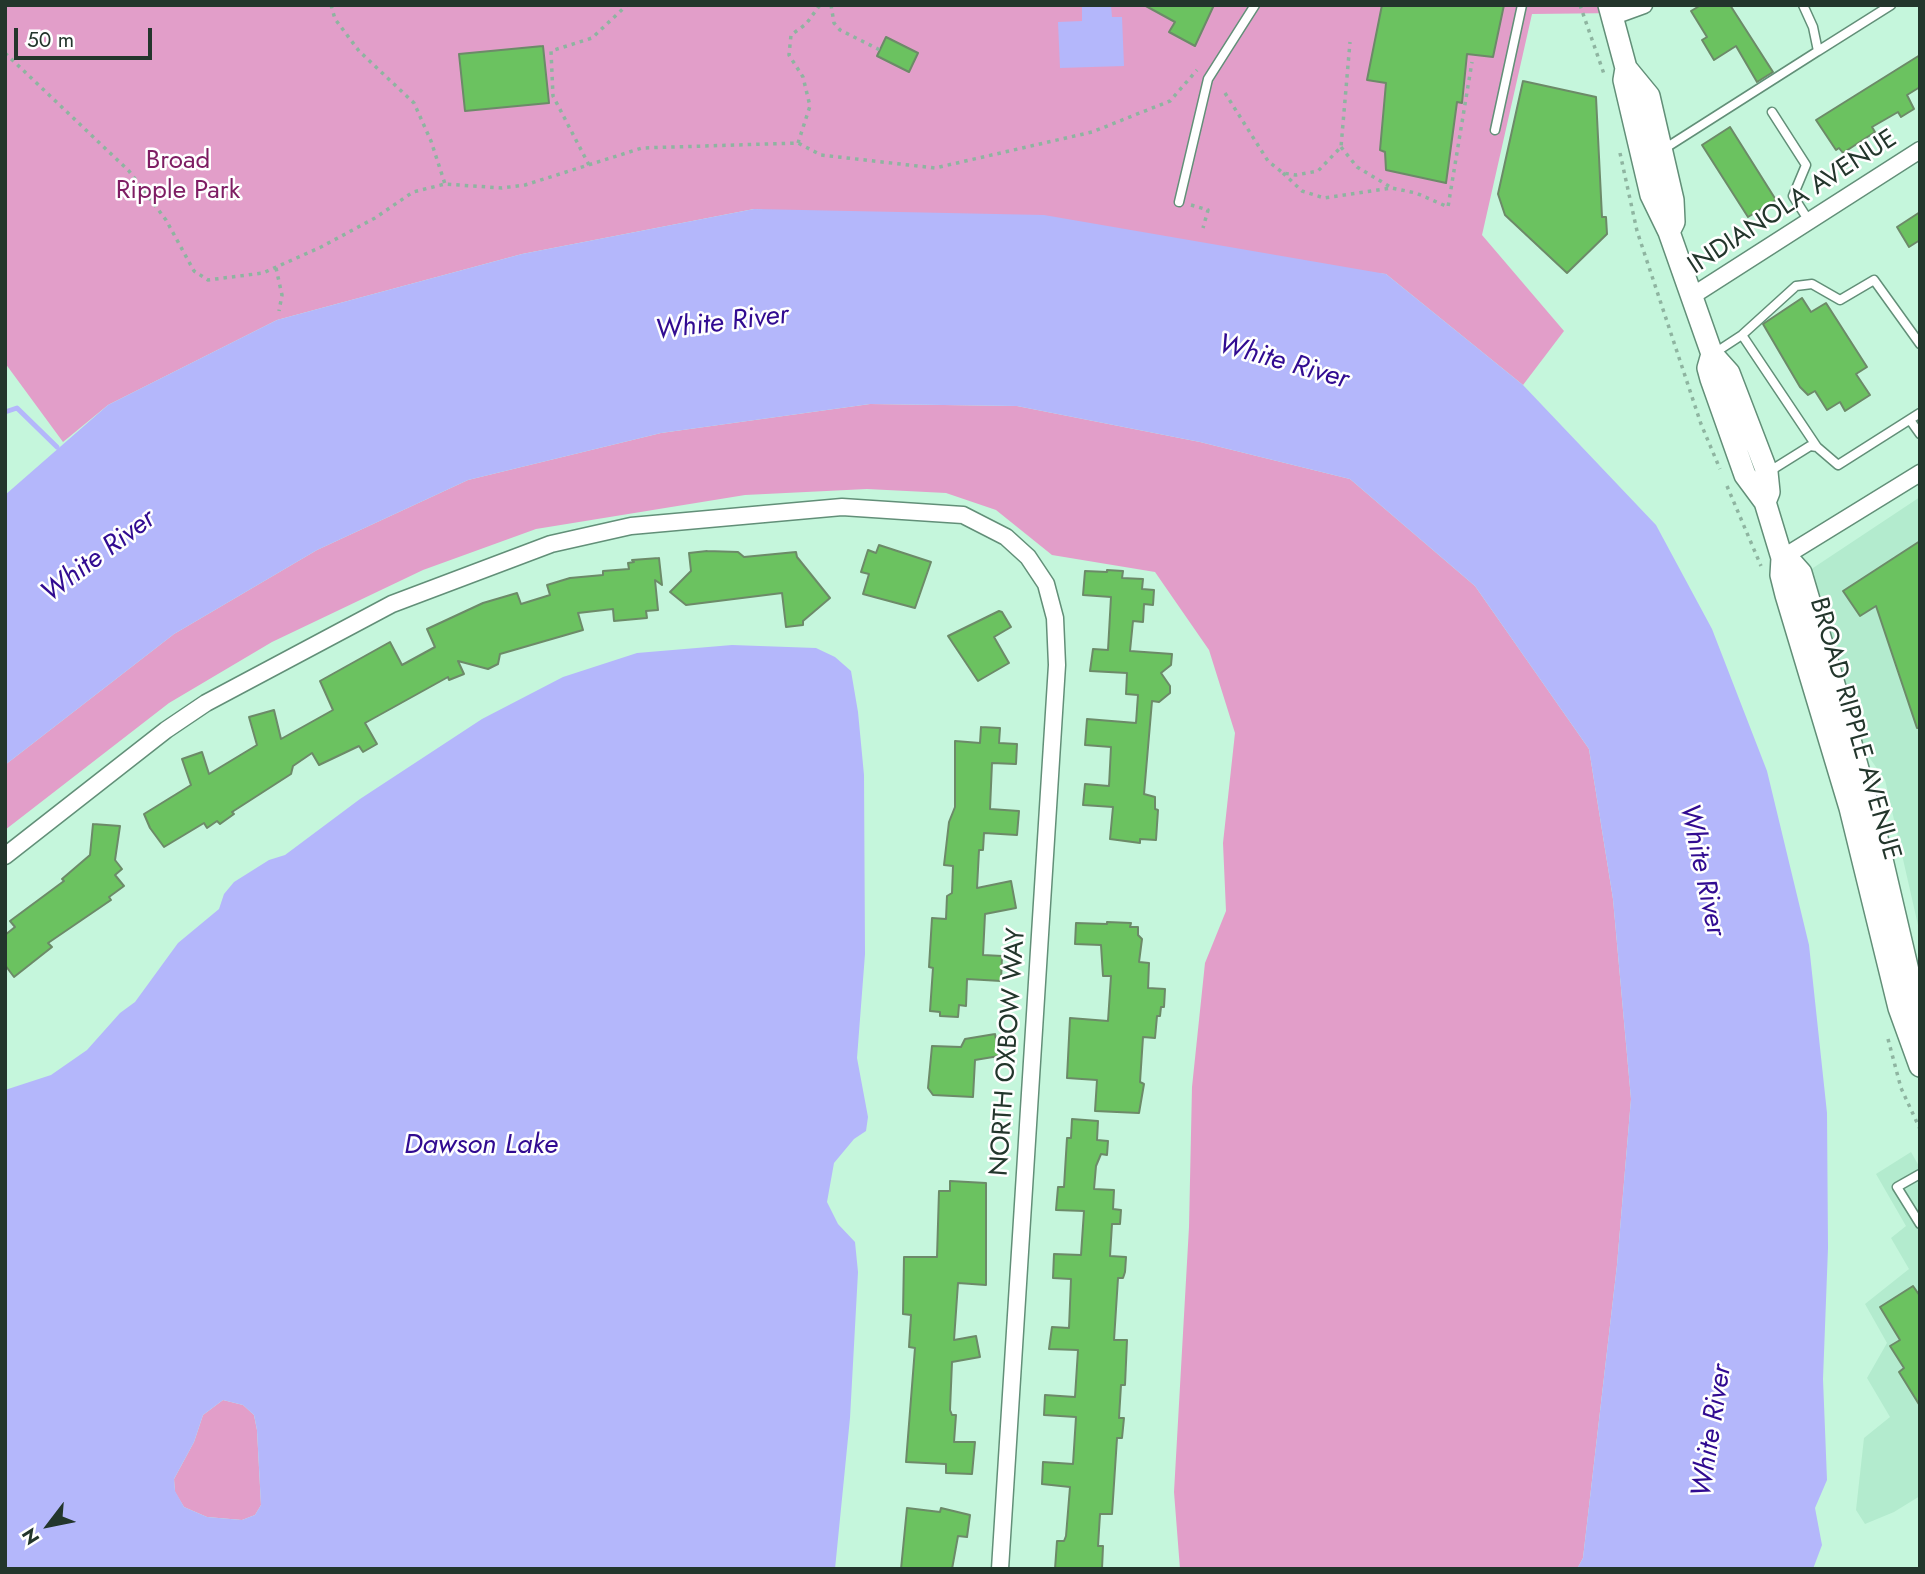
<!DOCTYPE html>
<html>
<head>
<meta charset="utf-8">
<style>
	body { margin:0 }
	#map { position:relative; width:1925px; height:1574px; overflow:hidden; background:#c5f6dc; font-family:Jost,sans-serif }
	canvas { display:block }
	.frame { position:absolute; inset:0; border:7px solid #23362c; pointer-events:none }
	.north { position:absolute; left:14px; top:1490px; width:70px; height:70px; -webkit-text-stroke:5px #fff; paint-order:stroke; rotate:238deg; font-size:19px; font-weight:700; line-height:28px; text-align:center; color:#23362c }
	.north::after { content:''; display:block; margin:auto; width:24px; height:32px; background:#23362c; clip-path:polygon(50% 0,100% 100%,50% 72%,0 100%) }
	.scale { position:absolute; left:14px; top:28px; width:138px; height:32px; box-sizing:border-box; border:4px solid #23362c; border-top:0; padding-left:9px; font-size:21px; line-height:24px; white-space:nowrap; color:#23362c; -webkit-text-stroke:5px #fff; paint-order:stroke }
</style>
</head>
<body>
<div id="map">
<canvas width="1925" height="1574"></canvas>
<div class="frame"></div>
<div class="north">N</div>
<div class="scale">50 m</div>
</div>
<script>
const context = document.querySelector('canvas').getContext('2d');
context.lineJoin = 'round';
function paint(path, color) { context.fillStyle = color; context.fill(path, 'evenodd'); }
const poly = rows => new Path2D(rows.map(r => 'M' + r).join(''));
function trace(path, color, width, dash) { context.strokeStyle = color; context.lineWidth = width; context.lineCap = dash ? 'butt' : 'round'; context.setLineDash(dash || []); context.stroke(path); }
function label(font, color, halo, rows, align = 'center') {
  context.font = font + ' Jost,sans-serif'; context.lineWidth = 5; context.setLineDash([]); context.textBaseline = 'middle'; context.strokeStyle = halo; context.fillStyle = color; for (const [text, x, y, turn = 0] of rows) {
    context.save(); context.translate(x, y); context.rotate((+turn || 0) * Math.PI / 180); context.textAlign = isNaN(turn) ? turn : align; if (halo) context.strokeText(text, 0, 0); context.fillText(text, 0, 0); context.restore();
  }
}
paint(poly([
	[1920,497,1920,934,1885,780,1862,747,1810,570],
	[1911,1152,1920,1168,1920,1496,1894,1512,1865,1524,1856,1510,1864,1438,1890,1417,1867,1378,1887,1343,1865,1304,1909,1269,1891,1238,1906,1226,1876,1174]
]), '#b3ebce');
paint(poly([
	[5,5,1614,5,1619,13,1532,14,1482,235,1564,331,1523,385,1386,274,754,209,522,254,277,320,108,405,63,442,5,363],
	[870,404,1017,406,1200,442,1350,479,1475,586,1589,749,1613,899,1631,1099,1617,1265,1583,1558,1577,1569,1180,1569,1174,1492,1189,1227,1192,1087,1205,963,1226,911,1223,843,1235,733,1209,650,1155,572,1052,555,996,510,946,493,867,489,745,495,536,529,423,570,272,642,169,703,5,830,5,765,174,634,317,550,468,480,661,433],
	[223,1400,243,1405,254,1415,257,1430,261,1505,255,1515,242,1520,207,1517,184,1507,175,1492,174,1479,194,1442,203,1415]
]), '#e29ec9');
paint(poly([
	[1082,5,1111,5,1112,17,1122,17,1124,66,1060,68,1058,22,1082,21],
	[754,209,1044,215,1386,274,1523,385,1656,525,1712,629,1767,771,1809,945,1827,1113,1828,1248,1823,1379,1827,1480,1815,1508,1822,1545,1813,1569,1577,1569,1583,1558,1617,1265,1631,1099,1613,899,1589,749,1475,586,1350,479,1200,442,1017,406,870,404,661,433,468,480,317,550,174,634,5,765,5,495,108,405,277,320,522,254],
	[732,645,816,648,835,657,851,671,858,712,864,775,865,954,857,1058,868,1117,866,1131,854,1139,834,1163,827,1202,838,1224,855,1242,858,1272,850,1418,835,1569,5,1569,5,1090,51,1075,87,1050,120,1013,135,1002,178,943,219,909,224,894,234,882,269,860,285,855,360,799,482,719,563,677,637,653],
	[223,1400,243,1405,254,1415,257,1430,261,1505,255,1515,242,1520,207,1517,184,1507,175,1491,174,1479,194,1442,203,1415]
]), '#b4b7fb');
trace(poly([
	[5,412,17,408,57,447]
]), '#b4b7fb', 5);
const building = poly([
	[1144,5,1214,5,1195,46,1169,32,1175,22,1144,5],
	[1382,5,1504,5,1493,57,1467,54,1462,103,1457,102,1446,183,1386,170,1385,152,1380,150,1386,83,1367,80,1382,5],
	[1701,5,1730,5,1773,72,1757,82,1736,46,1714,60,1702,40,1707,37,1691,11,1701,5],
	[886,37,918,53,909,72,877,56,886,37],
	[543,46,549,103,465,111,459,54,543,46],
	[1920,55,1920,87,1907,95,1914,109,1901,117,1898,112,1872,127,1875,132,1843,153,1839,148,1836,150,1816,120,1920,55],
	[1523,81,1596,97,1602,217,1606,217,1607,234,1567,273,1505,215,1498,194,1523,81],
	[1730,127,1776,200,1748,217,1702,145,1730,127],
	[1920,212,1920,240,1909,247,1897,227,1920,212],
	[1802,298,1811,312,1826,303,1867,367,1856,374,1870,395,1845,411,1840,402,1827,410,1815,391,1808,395,1800,387,1763,324,1802,298],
	[1920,541,1920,728,1917,728,1876,606,1860,616,1843,591,1920,541],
	[879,545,931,562,915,608,863,594,869,574,861,572,868,550,876,553,879,545],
	[707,551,738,552,744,557,796,552,797,557,830,598,803,621,803,625,786,627,782,593,686,605,670,592,691,571,689,553,707,551],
	[659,558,662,585,655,580,658,610,646,611,647,618,614,621,613,609,578,613,583,630,500,654,498,664,488,669,458,661,464,674,449,680,448,677,365,723,377,744,363,752,359,746,319,765,312,753,293,766,291,774,232,812,234,814,220,824,217,821,207,828,204,823,164,847,150,828,144,814,191,785,182,759,202,752,209,774,257,745,249,717,274,710,281,739,333,710,320,681,390,642,402,665,435,647,427,629,483,603,517,593,521,604,550,595,547,585,570,578,603,575,603,571,629,569,628,563,634,562,632,560,659,558],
	[1107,570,1123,571,1122,578,1143,579,1142,589,1154,590,1153,605,1144,604,1143,622,1133,621,1130,651,1172,654,1171,665,1161,673,1170,686,1170,693,1159,702,1152,701,1144,794,1155,797,1155,809,1158,810,1156,840,1140,839,1140,843,1110,839,1113,807,1083,805,1085,784,1109,786,1111,747,1085,745,1087,719,1136,723,1138,695,1126,694,1127,673,1090,671,1093,649,1108,650,1111,597,1083,595,1085,571,1107,572,1107,570],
	[999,611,1002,612,1011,627,994,637,1009,663,978,681,948,636,999,611],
	[981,727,1000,728,999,743,1017,744,1016,764,992,763,990,809,1019,811,1017,835,984,833,983,850,979,850,977,888,1011,881,1016,908,985,914,983,955,1002,956,1001,981,967,979,966,1006,959,1005,958,1017,940,1016,940,1012,930,1011,933,968,929,967,932,918,946,919,947,896,952,893,953,866,944,865,949,822,955,807,955,741,980,743,981,727],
	[93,824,120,826,115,860,122,869,115,875,124,886,109,897,111,900,48,943,52,947,14,977,5,965,5,935,15,927,10,921,64,881,62,879,90,855,93,824],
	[1107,922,1131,923,1130,927,1138,927,1138,935,1142,939,1139,962,1149,963,1148,988,1165,989,1164,1007,1161,1007,1160,1016,1157,1016,1155,1038,1143,1037,1140,1082,1144,1084,1139,1113,1095,1111,1097,1080,1067,1078,1070,1018,1108,1021,1111,976,1103,976,1101,945,1075,944,1076,923,1107,924,1107,922],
	[995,1034,999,1056,975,1060,973,1097,933,1095,928,1088,932,1046,961,1047,965,1039,995,1034],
	[1072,1119,1098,1121,1097,1140,1108,1141,1107,1155,1101,1154,1096,1166,1094,1189,1114,1190,1113,1209,1121,1210,1120,1224,1112,1224,1110,1256,1126,1257,1125,1272,1123,1278,1118,1278,1114,1340,1127,1340,1125,1385,1121,1385,1119,1418,1124,1418,1122,1438,1117,1438,1112,1514,1100,1514,1098,1546,1103,1546,1102,1569,1055,1569,1057,1541,1064,1541,1066,1536,1070,1487,1042,1484,1043,1462,1073,1464,1076,1417,1044,1415,1045,1395,1075,1397,1078,1350,1049,1349,1052,1327,1069,1328,1071,1279,1053,1278,1054,1254,1081,1255,1084,1211,1056,1210,1058,1187,1064,1187,1067,1138,1071,1138,1072,1119],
	[950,1181,986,1183,986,1285,958,1283,954,1340,976,1336,980,1357,952,1362,950,1410,952,1415,956,1415,954,1442,975,1442,972,1474,946,1473,946,1464,906,1462,915,1348,909,1347,911,1315,903,1314,904,1257,937,1257,939,1191,950,1191,950,1181],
	[1913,1286,1920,1296,1920,1406,1899,1372,1904,1368,1890,1346,1900,1340,1880,1307,1913,1286],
	[907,1508,940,1512,941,1508,970,1515,967,1537,958,1536,952,1569,901,1569,907,1508]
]);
paint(building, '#6bc260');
trace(building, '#6c8a68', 2);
const service = poly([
	[1818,51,1891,5],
	[1772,112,1806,165,1793,196,1809,221],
	[1495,130,1522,5],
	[1664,149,1818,51,1813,27,1803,5],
	[1179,202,1208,79,1255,5],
	[1742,335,1817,447],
	[1713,354,1742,335,1796,286,1812,284,1840,300,1874,280,1920,344],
	[1910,420,1920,434],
	[1770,471,1810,446,1817,447,1838,465,1920,413],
	[1920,1174,1897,1187,1920,1224]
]);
const minor = poly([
	[1611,17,1644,5],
	[1692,296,1920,150],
	[1782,558,1920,473],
	[5,856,166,730,206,703,392,604,551,544,631,526,842,507,963,515,1006,537,1028,557,1046,584,1055,618,1057,665,1000,1569]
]);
const tertiary = poly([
	[1609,5,1626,68,1624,80,1651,195,1669,232,1712,354,1729,373,1767,472,1769,492,1765,502],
	[1626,68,1649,96,1673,200,1674,222,1669,232],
	[1712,354,1708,368,1711,379,1745,475,1765,502,1782,558,1781,575,1786,595,1850,808,1899,1008,1920,1066],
	[1782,558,1793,564,1801,573,1844,718,1877,838,1920,1022]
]);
trace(service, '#628f78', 11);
trace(minor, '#628f78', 19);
trace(tertiary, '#628f78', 24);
trace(poly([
	[331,5,335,19,359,51,414,103,431,141,445,184],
	[831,5,834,23,840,30,880,50],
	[1580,5,1604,74],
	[5,53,129,171,166,220,194,271,208,280,263,273,321,247,375,218,413,192,445,184,502,188,525,185,642,148,798,143,821,155,935,168,1092,132,1170,101,1197,70],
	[1225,93,1268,161,1283,173,1296,175,1318,171,1341,147,1350,42],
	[798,143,810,106,803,77,789,55,791,35,806,24,820,5],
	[1341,147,1357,167,1392,188],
	[1620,153,1637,231,1701,424,1720,469],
	[589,165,553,96,551,51,592,38,627,5],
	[1283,173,1302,191,1324,198,1392,188,1416,193,1448,207,1472,62],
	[1191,205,1208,210,1203,228],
	[276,268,282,295,279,311],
	[1727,486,1761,566],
	[1888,1039,1901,1088,1920,1129],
	[1814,1568,1815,1569]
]), '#8eb4a0', 3.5, [3.5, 5]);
trace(service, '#fff', 8);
trace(minor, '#fff', 16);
trace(tertiary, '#fff', 21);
label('26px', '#7e1d63', '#fff', [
	["Broad",178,162],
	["Ripple Park",178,192]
]);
label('26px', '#23362c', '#fff', [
	["INDIANOLA AVENUE",1793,203,-33],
	["BROAD RIPPLE AVENUE",1854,729,74],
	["NORTH OXBOW WAY",1009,1052,-86]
]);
label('italic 28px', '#310b91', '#fff', [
	["White River",722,324,-7],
	["White River",1283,363,16],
	["White River",99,557,-37],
	["White River",1701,870,78],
	["Dawson Lake",481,1146],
	["White River",1713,1431,-81]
]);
</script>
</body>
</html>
